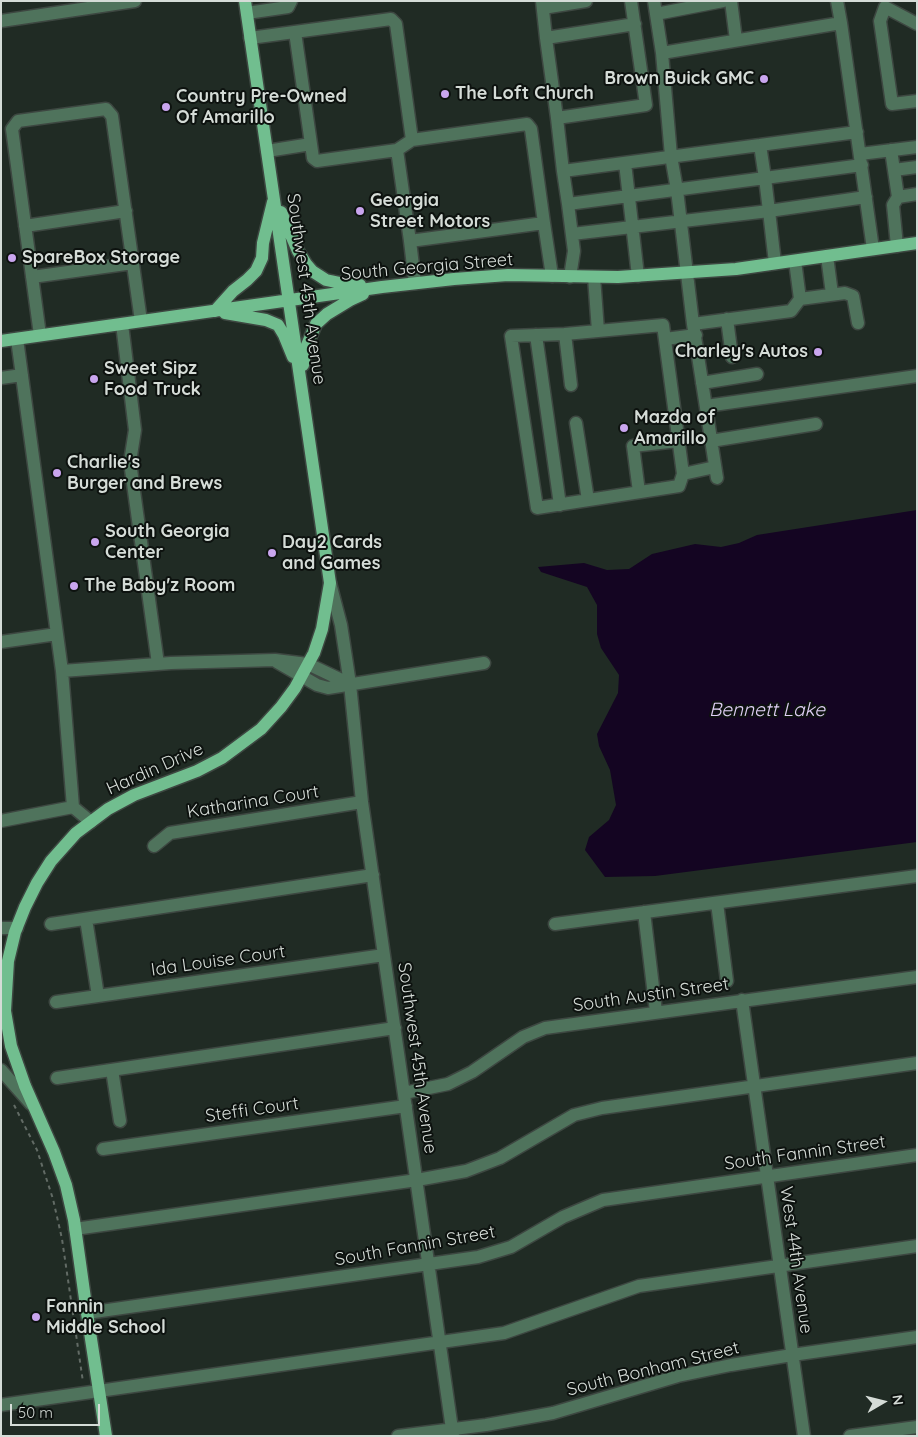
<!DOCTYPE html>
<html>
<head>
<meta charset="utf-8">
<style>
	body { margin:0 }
	#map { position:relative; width:918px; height:1437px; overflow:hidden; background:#202b24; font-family:Quicksand,sans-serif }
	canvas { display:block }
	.frame { position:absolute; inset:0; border:2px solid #d5dcd7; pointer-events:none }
	.north { position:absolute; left:858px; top:1377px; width:50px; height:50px; -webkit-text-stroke:4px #0d120f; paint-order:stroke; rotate:82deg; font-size:14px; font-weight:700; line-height:20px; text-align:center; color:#d5dcd7 }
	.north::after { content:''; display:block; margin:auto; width:18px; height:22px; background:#d5dcd7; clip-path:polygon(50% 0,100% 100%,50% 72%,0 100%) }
	.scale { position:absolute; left:10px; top:1404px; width:90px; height:22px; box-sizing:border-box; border:2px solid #d5dcd7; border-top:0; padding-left:6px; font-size:15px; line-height:18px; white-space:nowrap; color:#d5dcd7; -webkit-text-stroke:4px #0d120f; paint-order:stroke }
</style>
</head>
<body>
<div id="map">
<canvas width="918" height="1437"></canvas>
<div class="frame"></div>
<div class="north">N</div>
<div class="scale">50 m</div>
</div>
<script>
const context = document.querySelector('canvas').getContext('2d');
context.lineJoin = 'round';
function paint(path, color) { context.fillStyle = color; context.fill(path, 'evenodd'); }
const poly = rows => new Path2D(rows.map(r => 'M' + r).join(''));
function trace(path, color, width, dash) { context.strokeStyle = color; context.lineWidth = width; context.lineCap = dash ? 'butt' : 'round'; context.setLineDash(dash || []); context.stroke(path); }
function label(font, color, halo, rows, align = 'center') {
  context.font = font + ' Quicksand,sans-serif'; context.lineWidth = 4; context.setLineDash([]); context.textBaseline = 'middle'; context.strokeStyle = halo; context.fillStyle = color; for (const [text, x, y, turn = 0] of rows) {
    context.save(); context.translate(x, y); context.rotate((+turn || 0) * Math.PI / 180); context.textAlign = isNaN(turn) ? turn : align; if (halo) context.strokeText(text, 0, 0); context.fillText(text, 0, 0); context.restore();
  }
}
paint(poly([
	[917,510,917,842,655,876,605,877,585,850,589,837,609,820,616,805,610,770,599,746,597,734,618,693,619,675,601,648,597,634,597,605,587,587,541,572,538,567,584,563,607,570,629,569,652,554,695,544,721,547,739,543,757,535]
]), '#140522');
const minor = poly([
	[542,1,546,38],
	[654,1,662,53,841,23,873,249],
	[731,1,736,40],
	[837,1,841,23],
	[543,8,586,1],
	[247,13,288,7,291,1],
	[656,14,723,1],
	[1,21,135,1],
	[917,24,885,7,880,21,892,104,917,101],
	[295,32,311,144],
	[250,38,391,19,396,24,412,140,397,150,317,161,313,158,311,144,267,151],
	[662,53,671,156,677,190,693,324,717,478],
	[557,118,546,38,635,24],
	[857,132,760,145,765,178,862,165],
	[412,140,527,124,531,129,544,223],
	[397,150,410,241,544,223,552,276],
	[891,150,898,197,917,194],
	[860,154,917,147],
	[625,163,638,276],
	[894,170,917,167],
	[563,171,557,118,646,105,631,1],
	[568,204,563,171,760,145],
	[25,226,126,211],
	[410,241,415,283],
	[897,246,893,205,898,197],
	[827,256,832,294],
	[795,261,800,299],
	[775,263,769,211,866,197],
	[32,277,133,263],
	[570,277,574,251,568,204,765,178,769,211,572,234],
	[594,277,598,331,663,325,683,474,679,486,537,508,511,336,565,334,598,331],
	[727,319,732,357],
	[122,324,135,430,130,462,158,664],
	[693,324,791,311,800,299,845,293,853,296,858,323],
	[565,334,571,385],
	[40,335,12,129,18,121,106,109,112,116,141,321],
	[536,335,560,505],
	[17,339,62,671,73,807],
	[665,339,696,335],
	[1,378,22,375],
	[702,383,757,374],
	[706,406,917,376],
	[576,423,588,500],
	[711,441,816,424],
	[683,474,715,467],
	[639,492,633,446,678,441],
	[330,583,341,625,350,684,362,802,453,1436],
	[1,642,57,634],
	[277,662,317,685,328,688,484,663],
	[62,671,171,663,275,660,308,664,350,684],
	[1,821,73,807,91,822],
	[154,846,170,833,362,802],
	[717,903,727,981],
	[644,912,656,1012],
	[86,919,98,996],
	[51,924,373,875],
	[555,924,917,876],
	[1,928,17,928],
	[742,1000,804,1436],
	[56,1002,384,955],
	[1,1070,31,1104],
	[112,1070,120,1121],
	[57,1078,395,1028],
	[404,1093,448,1084,472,1072,523,1037,545,1028,917,977],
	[103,1149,406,1106],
	[75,1229,417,1180,466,1171,500,1158,574,1115,602,1108,917,1063],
	[87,1313,478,1257,511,1247,563,1217,603,1200,917,1155],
	[1,1405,504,1333,639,1286,917,1246],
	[398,1436,486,1425,553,1413,678,1376,731,1365,792,1355,917,1337],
	[850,1436,917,1427]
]);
const major = poly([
	[281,212,298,251,306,264,312,271,326,280,345,284,360,285],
	[215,311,233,291,247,280,256,271,262,258,263,243,273,202],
	[225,313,266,320,278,325,284,335,293,357],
	[1,341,382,287,454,279,508,275,618,277,736,269,917,243],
	[303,365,307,345,316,324,327,314,350,300,363,294],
	[106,1436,87,1313,74,1220,66,1185,54,1152,25,1086,11,1046,5,1011,8,961,15,932,25,907,37,883,51,861,76,833,108,809,134,795,197,771,222,758,261,729,281,707,295,688,314,653,322,629,330,583,245,1]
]);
trace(minor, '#3d4741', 15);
trace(major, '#3d4741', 15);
trace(poly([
	[14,1105,37,1150,53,1199,62,1239,83,1382]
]), '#626b65', 2, [4, 4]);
trace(minor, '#4f735c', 12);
trace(major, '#71be8f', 12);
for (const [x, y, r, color] of [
	[764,79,5,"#c9a5ee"],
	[445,94,5,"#c9a5ee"],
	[166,107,5,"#c9a5ee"],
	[360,211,5,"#c9a5ee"],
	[12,258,5,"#c9a5ee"],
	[818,352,5,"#c9a5ee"],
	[94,379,5,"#c9a5ee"],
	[624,428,5,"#c9a5ee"],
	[57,473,5,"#c9a5ee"],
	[95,542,5,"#c9a5ee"],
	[272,553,5,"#c9a5ee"],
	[74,586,5,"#c9a5ee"],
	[36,1317,5,"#c9a5ee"]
]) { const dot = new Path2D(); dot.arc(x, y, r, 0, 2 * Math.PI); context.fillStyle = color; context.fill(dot); trace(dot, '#0d120f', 2); }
label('bold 18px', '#d5dcd7', '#0d120f', [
	["Brown Buick GMC",754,79,"right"],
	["The Loft Church",455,94],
	["Country Pre-Owned",176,97],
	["Of Amarillo",176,118],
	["Georgia",370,201],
	["Street Motors",370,222],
	["SpareBox Storage",22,258],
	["Charley's Autos",808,352,"right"],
	["Sweet Sipz",104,369],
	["Food Truck",104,390],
	["Mazda of",634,418],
	["Amarillo",634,439],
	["Charlie's",67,463],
	["Burger and Brews",67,484],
	["South Georgia",105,532],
	["Center",105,553],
	["Day2 Cards",282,543],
	["and Games",282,564],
	["The Baby'z Room",84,586],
	["Fannin",46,1307],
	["Middle School",46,1328]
], 'left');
label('18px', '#d5dcd7', '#0d120f', [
	["South Georgia Street",427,267,-5],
	["Southwest 45th Avenue",306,289,82],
	["Hardin Drive",155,769,-24],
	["Katharina Court",253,802,-9],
	["Ida Louise Court",218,961,-8],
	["South Austin Street",651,995,-8],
	["Southwest 45th Avenue",417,1058,82],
	["Steffi Court",252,1110,-8],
	["South Fannin Street",805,1153,-8],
	["South Fannin Street",415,1246,-10],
	["West 44th Avenue",796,1260,82],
	["South Bonham Street",653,1369,-14]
]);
label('italic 19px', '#e1d0f6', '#0d120f', [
	["Bennett Lake",767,710]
]);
</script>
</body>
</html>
